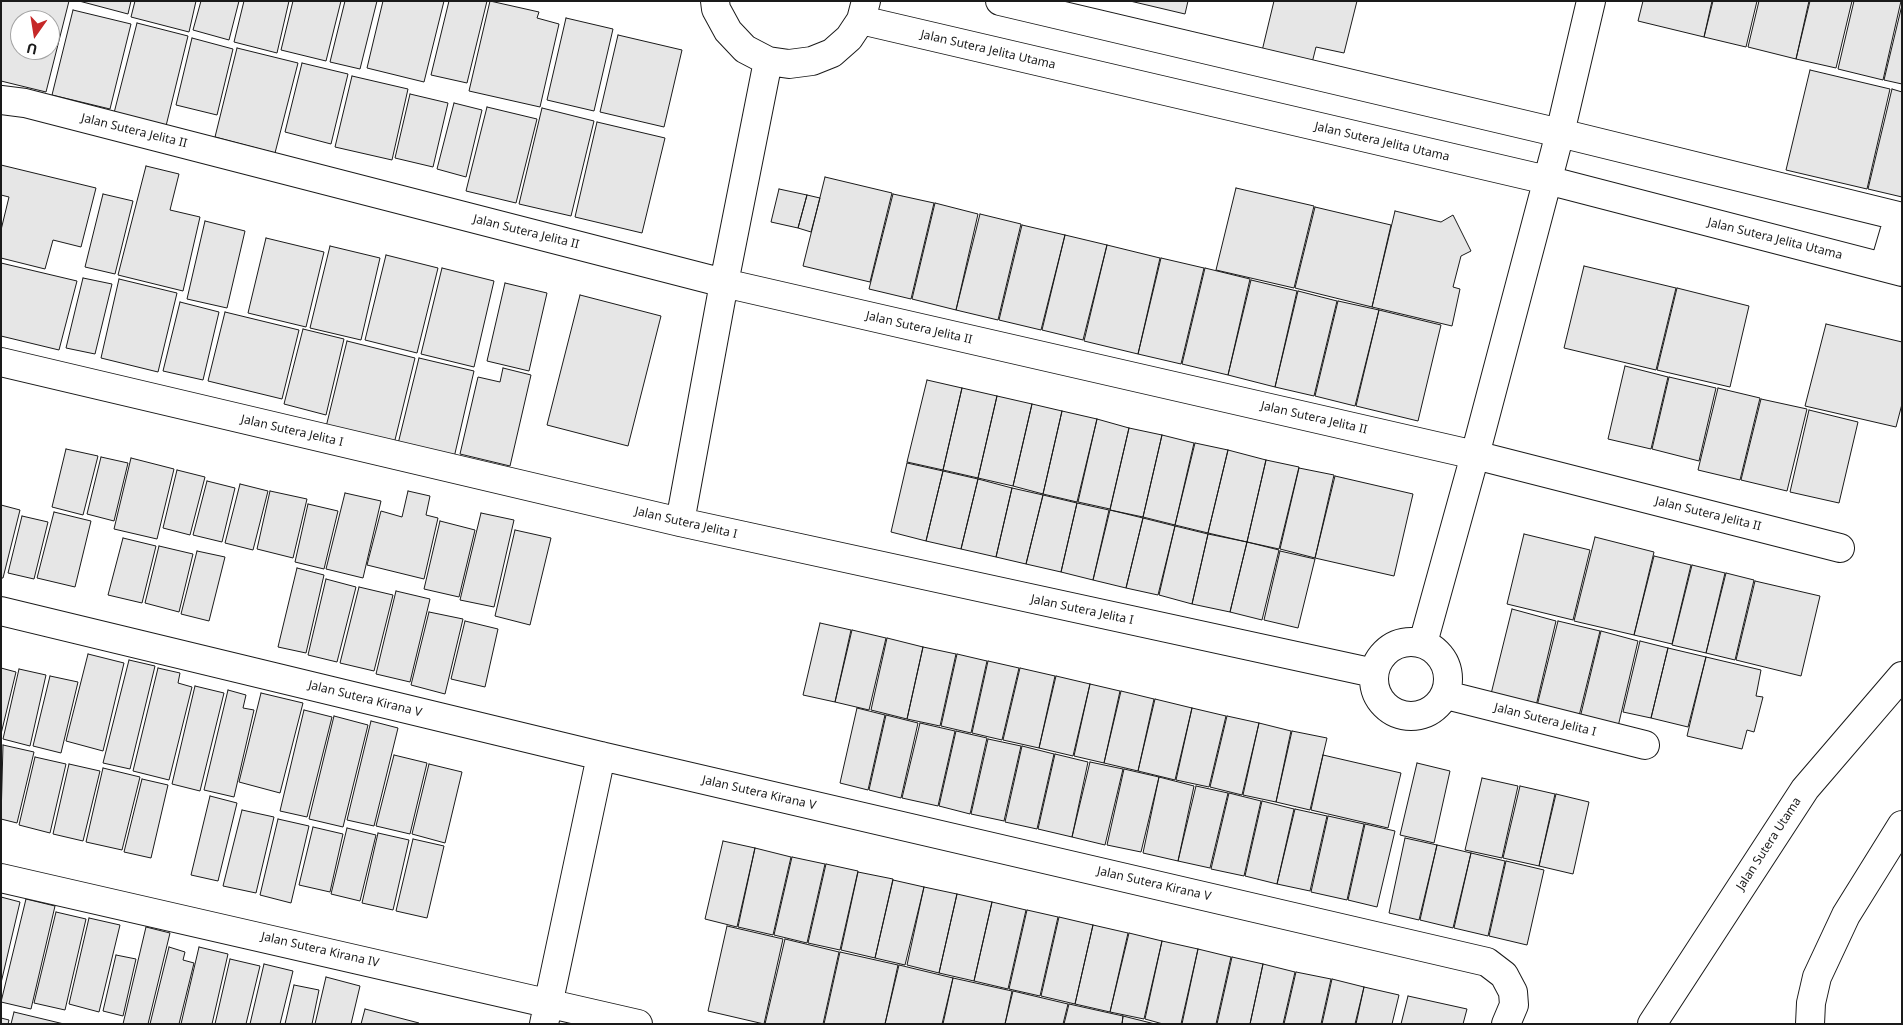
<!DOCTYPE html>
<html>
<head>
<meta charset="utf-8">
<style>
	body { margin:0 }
	#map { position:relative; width:1903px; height:1025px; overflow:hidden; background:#fff; font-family:"Noto Sans",sans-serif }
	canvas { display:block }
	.frame { position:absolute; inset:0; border:2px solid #1a1a1a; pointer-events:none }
	.north { position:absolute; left:10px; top:10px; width:50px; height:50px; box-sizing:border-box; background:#fff; border:1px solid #a3a3a3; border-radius:50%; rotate:193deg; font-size:14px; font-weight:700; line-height:20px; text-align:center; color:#1a1a1a }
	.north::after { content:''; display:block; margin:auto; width:18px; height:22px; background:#c62828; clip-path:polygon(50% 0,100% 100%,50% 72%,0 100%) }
</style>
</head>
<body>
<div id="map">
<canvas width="1903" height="1025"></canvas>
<div class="frame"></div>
<div class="north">U</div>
</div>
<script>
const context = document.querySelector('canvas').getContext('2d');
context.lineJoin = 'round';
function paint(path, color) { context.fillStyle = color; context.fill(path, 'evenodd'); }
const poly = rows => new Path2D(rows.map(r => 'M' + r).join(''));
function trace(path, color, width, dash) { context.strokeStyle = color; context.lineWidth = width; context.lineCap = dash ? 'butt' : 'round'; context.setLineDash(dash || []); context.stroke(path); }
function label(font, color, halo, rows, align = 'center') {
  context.font = font + ' "Noto Sans",sans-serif'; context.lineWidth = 4; context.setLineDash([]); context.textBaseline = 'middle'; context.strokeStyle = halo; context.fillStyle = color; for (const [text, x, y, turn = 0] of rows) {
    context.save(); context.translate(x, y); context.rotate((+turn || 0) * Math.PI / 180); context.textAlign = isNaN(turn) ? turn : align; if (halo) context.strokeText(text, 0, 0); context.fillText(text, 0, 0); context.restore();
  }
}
const building = poly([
	[1,1,69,1,46,92,1,81,1,1],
	[20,20,50,20,50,50,20,50,20,20],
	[79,1,131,1,128,14,79,1],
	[135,1,196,1,189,32,131,17,135,1],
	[201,1,239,1,229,40,193,30,201,1],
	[244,1,289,1,277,53,234,42,244,1],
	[293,1,341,1,326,61,281,50,293,1],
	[345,1,377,1,360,69,330,62,345,1],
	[383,1,444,1,424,82,367,68,383,1],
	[449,1,487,1,467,83,431,75,449,1],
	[490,1,539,12,537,18,559,24,540,107,469,91,490,1],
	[1130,1,1188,1,1185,14,1130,1],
	[1274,1,1357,1,1344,53,1316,47,1312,63,1262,51,1274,1],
	[1643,1,1712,1,1704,37,1638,21,1643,1],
	[1713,1,1757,1,1746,47,1704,37,1713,1],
	[1759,1,1809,1,1796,59,1748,47,1759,1],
	[1810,1,1852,1,1836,68,1796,59,1810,1],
	[1854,1,1901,1,1883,80,1838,69,1854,1],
	[1902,5,1902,84,1884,80,1902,5],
	[73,10,131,24,110,109,52,95,73,10],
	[566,18,613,29,594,111,547,100,566,18],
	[137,23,188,36,166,126,114,113,137,23],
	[618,35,682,50,664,127,600,112,618,35],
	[192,38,233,49,217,115,176,105,192,38],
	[237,48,298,63,275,153,215,137,237,48],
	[302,63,348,74,331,144,285,132,302,63],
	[1810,70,1890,89,1867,189,1786,170,1810,70],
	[352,76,408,89,392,160,335,147,352,76],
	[1892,89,1902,92,1902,197,1868,189,1892,89],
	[410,94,448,103,433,167,395,158,410,94],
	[454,103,482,110,466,177,437,169,454,103],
	[487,107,537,119,516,203,466,191,487,107],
	[542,108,594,121,571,216,519,204,542,108],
	[597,122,665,138,642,233,575,217,597,122],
	[1,165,96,188,81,247,53,240,45,269,1,258,1,230,9,197,1,195,1,165],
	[146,166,179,174,170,210,200,217,183,291,118,275,146,166],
	[825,177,892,193,870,282,803,266,825,177],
	[1236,188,1314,206,1294,288,1216,270,1236,188],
	[779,189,807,195,798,228,771,222,779,189],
	[103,194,133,201,115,274,85,267,103,194],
	[893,194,934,203,911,299,869,289,893,194],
	[807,195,820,198,811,232,798,228,807,195],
	[935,203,978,214,956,310,912,299,935,203],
	[1315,207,1391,225,1372,307,1295,288,1315,207],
	[1395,211,1441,222,1453,215,1471,251,1461,256,1453,287,1460,289,1452,326,1372,307,1395,211],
	[980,214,1021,224,998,320,956,310,980,214],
	[205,221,245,231,227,308,187,299,205,221],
	[1022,225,1065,235,1041,330,999,320,1022,225],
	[1065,235,1107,245,1083,340,1042,330,1065,235],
	[266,238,324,252,306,327,248,313,266,238],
	[1107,245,1160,258,1138,354,1084,341,1107,245],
	[330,246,380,258,361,340,310,328,330,246],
	[386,255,438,268,417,353,365,340,386,255],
	[1161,258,1204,268,1181,364,1138,354,1161,258],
	[1,263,77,281,59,350,1,336,1,263],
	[1584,266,1676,288,1656,370,1564,348,1584,266],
	[442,268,494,281,474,367,421,354,442,268],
	[1205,268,1250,279,1228,375,1182,364,1205,268],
	[83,278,112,284,95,354,66,348,83,278],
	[119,279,177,293,158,372,101,358,119,279],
	[1251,280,1297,291,1275,387,1228,375,1251,280],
	[505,283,547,293,529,371,487,361,505,283],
	[1677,288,1749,306,1730,387,1657,370,1677,288],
	[1298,291,1337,301,1314,396,1275,387,1298,291],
	[580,295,661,316,628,446,547,425,580,295],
	[1338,301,1379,310,1355,406,1315,396,1338,301],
	[180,302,219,312,203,380,163,371,180,302],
	[1379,310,1441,325,1418,421,1356,406,1379,310],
	[225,312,299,330,282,399,208,381,225,312],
	[1826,324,1902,342,1902,404,1896,427,1805,406,1826,324],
	[303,329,344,339,326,415,284,404,303,329],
	[347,341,415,358,394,444,326,427,347,341],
	[419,358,474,371,453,462,397,448,419,358],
	[1625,366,1668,377,1651,449,1608,439,1625,366],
	[503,368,531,375,510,466,460,454,478,377,500,382,503,368],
	[1669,377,1716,388,1699,461,1652,449,1669,377],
	[927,380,962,388,943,470,907,462,927,380],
	[962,388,997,396,978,478,943,470,962,388],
	[1718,388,1760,398,1740,480,1698,470,1718,388],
	[997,396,1032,404,1013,486,978,478,997,396],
	[1761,399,1807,409,1787,491,1741,480,1761,399],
	[1032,404,1062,411,1043,494,1013,486,1032,404],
	[1809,410,1858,422,1839,503,1790,492,1809,410],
	[1062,411,1097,419,1077,502,1043,494,1062,411],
	[1097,419,1129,428,1110,509,1078,502,1097,419],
	[1129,428,1162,435,1143,517,1110,510,1129,428],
	[1162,435,1194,443,1175,525,1143,517,1162,435],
	[1195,443,1228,450,1208,533,1175,525,1195,443],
	[66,449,98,456,83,515,52,507,66,449],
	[1228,450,1266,460,1247,542,1208,533,1228,450],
	[101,457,128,463,114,521,87,514,101,457],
	[131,458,174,469,157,539,114,529,131,458],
	[1266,460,1299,467,1279,549,1247,542,1266,460],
	[907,463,943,471,926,541,891,532,907,463],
	[1299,468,1334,475,1315,558,1280,549,1299,468],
	[177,470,205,477,190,535,163,528,177,470],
	[943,471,978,479,961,549,926,541,943,471],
	[1335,476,1413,494,1394,576,1315,558,1335,476],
	[978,479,1012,488,996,557,961,549,978,479],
	[207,481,235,488,222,542,193,535,207,481],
	[240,484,268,491,253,550,225,543,240,484],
	[1012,488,1043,495,1026,564,996,557,1012,488],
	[270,491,307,499,293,558,257,549,270,491],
	[408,491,430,496,426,515,438,518,424,579,367,565,381,511,402,517,408,491],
	[345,493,381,501,363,578,326,569,345,493],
	[1043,495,1077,503,1061,572,1026,564,1043,495],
	[1077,503,1109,510,1093,580,1061,572,1077,503],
	[308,504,338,511,324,569,295,562,308,504],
	[1,505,20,510,3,578,1,578,1,505],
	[1110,510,1143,518,1126,588,1093,580,1110,510],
	[54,512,91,521,75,587,37,578,54,512],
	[481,513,514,520,494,607,460,600,481,513],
	[22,516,48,522,34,579,8,573,22,516],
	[1143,518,1175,526,1158,595,1126,588,1143,518],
	[440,521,475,530,459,597,424,589,440,521],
	[1175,526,1208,534,1192,604,1159,595,1175,526],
	[515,530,551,538,530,625,495,616,515,530],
	[1208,534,1247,542,1230,612,1192,604,1208,534],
	[1524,534,1590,550,1573,620,1507,604,1524,534],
	[1595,537,1654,552,1634,635,1574,621,1595,537],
	[123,538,156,546,142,603,108,595,123,538],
	[1247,542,1279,550,1262,620,1230,612,1247,542],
	[159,546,193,554,179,612,145,603,159,546],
	[197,551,225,557,209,621,181,614,197,551],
	[1280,551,1315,559,1298,628,1264,620,1280,551],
	[1654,556,1691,565,1672,644,1634,635,1654,556],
	[1692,565,1725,573,1706,653,1672,645,1692,565],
	[297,568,324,575,306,653,278,647,297,568],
	[1726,573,1754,580,1735,660,1706,653,1726,573],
	[326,579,356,587,337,662,308,655,326,579],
	[1755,581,1820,596,1801,676,1736,660,1755,581],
	[359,587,393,595,374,671,340,663,359,587],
	[396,591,430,599,410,682,376,674,396,591],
	[1512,609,1556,621,1536,706,1491,694,1512,609],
	[429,612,463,619,445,694,411,685,429,612],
	[465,621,498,629,485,687,451,679,465,621],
	[1558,621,1600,631,1579,716,1537,706,1558,621],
	[820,623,851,630,835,702,803,695,820,623],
	[852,630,886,638,869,710,835,702,852,630],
	[1601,631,1638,641,1617,731,1579,722,1601,631],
	[887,638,923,647,907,719,871,710,887,638],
	[1640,641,1668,648,1651,718,1623,712,1640,641],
	[923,647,956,654,940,726,907,719,923,647],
	[1668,648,1706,657,1688,727,1651,718,1668,648],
	[88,654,124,663,103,751,66,741,88,654],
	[957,654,987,661,971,733,941,726,957,654],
	[1706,657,1761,670,1756,696,1763,697,1754,732,1747,730,1742,749,1687,736,1706,657],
	[129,660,155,666,130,769,103,763,129,660],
	[988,661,1019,668,1002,740,972,733,988,661],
	[1,668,16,672,1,734,1,668],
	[158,668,180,673,178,683,192,687,169,780,133,771,158,668],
	[1020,668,1055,676,1039,748,1003,740,1020,668],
	[19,669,46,675,30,746,3,739,19,669],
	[50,676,78,682,61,753,33,746,50,676],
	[1056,676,1090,684,1073,756,1039,748,1056,676],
	[1090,684,1120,691,1104,763,1074,756,1090,684],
	[195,686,224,693,200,791,172,784,195,686],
	[228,690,246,695,243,708,254,710,234,797,204,790,228,690],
	[1121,691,1154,699,1138,771,1104,763,1121,691],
	[261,693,303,703,280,793,239,782,261,693],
	[1155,699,1192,708,1175,780,1138,771,1155,699],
	[857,708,885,715,868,790,840,783,857,708],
	[1192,708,1226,716,1209,787,1176,780,1192,708],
	[304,710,332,717,307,817,280,811,304,710],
	[886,715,918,723,901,798,869,790,886,715],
	[334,716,368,725,343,827,309,819,334,716],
	[1227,716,1259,723,1242,795,1210,787,1227,716],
	[371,721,398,728,374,826,347,820,371,721],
	[920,723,955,731,938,806,902,798,920,723],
	[1259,723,1291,731,1276,802,1243,795,1259,723],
	[956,731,987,738,970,814,939,806,956,731],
	[1292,731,1327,738,1310,810,1276,802,1292,731],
	[988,739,1021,746,1004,821,971,814,988,739],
	[3,745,34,752,17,823,1,819,3,745],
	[1022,746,1054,754,1037,829,1005,822,1022,746],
	[1055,754,1088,762,1072,837,1038,829,1055,754],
	[394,755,427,763,410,834,376,826,394,755],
	[1323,755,1401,773,1388,828,1311,810,1323,755],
	[35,757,66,764,50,833,19,825,35,757],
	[1090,762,1123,769,1105,845,1072,837,1090,762],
	[1417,763,1450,771,1434,843,1400,835,1417,763],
	[69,764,100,771,83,841,53,834,69,764],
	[429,764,462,772,445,843,412,834,429,764],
	[103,768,140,777,122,850,86,842,103,768],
	[1124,769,1159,777,1141,852,1107,845,1124,769],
	[1159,777,1194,786,1178,861,1143,853,1159,777],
	[1482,778,1518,786,1502,858,1465,850,1482,778],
	[142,779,168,785,151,858,124,852,142,779],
	[1196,786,1228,793,1210,868,1178,861,1196,786],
	[1520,786,1555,794,1539,866,1503,858,1520,786],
	[1229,793,1261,801,1244,876,1211,869,1229,793],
	[1556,794,1589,802,1573,874,1539,866,1556,794],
	[210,796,237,803,218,881,191,875,210,796],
	[1262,801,1294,809,1277,884,1245,876,1262,801],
	[1295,809,1327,816,1310,891,1277,884,1295,809],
	[242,810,274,817,256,893,223,886,242,810],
	[1328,816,1364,824,1347,900,1311,892,1328,816],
	[278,819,309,826,291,903,260,895,278,819],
	[1365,824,1395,831,1377,907,1348,900,1365,824],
	[313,827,343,834,330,892,299,885,313,827],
	[347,828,376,835,360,901,331,894,347,828],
	[378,833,409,840,393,910,362,903,378,833],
	[1405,838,1437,845,1419,920,1389,913,1405,838],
	[413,839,444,846,427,918,396,911,413,839],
	[723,841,755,848,737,927,705,919,723,841],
	[1437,845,1471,853,1453,928,1420,920,1437,845],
	[755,848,791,857,773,935,738,927,755,848],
	[1471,853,1505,861,1488,936,1454,928,1471,853],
	[792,857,825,864,807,943,774,935,792,857],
	[1506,861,1544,870,1527,945,1489,936,1506,861],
	[826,864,858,871,840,950,808,943,826,864],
	[858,872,893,879,875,958,841,950,858,872],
	[893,880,924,887,905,965,875,958,893,880],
	[924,887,957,894,939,973,907,965,924,887],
	[957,894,992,902,974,981,939,973,957,894],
	[1,897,20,902,1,983,1,897],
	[26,899,55,906,31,1009,1,1002,26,899],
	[992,902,1026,910,1008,989,974,981,992,902],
	[1027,910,1058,917,1040,996,1009,989,1027,910],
	[56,912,86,919,65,1010,34,1003,56,912],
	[1059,917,1093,925,1075,1004,1041,996,1059,917],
	[89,918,120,925,99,1012,69,1004,89,918],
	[1093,925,1128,933,1110,1012,1075,1004,1093,925],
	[727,926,783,939,764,1024,708,1011,727,926],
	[146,927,170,933,148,1024,123,1024,146,927],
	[1129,933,1162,941,1144,1019,1110,1012,1129,933],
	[785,939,839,952,823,1024,765,1024,785,939],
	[1162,941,1198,949,1181,1024,1163,1024,1145,1019,1162,941],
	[169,947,185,952,183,960,194,963,179,1024,150,1024,169,947],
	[199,947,228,954,212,1024,181,1024,199,947],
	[1198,949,1231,957,1216,1024,1182,1024,1198,949],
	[840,952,898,965,885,1024,824,1024,840,952],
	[116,955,136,959,123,1016,103,1011,116,955],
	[1232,957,1263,964,1250,1024,1217,1024,1232,957],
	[230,959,260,966,246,1024,215,1024,230,959],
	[264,964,293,971,280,1024,250,1024,264,964],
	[1263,964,1295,972,1283,1024,1250,1024,1263,964],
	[899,965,953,978,942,1024,885,1024,899,965],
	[1296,972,1331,979,1321,1024,1284,1024,1296,972],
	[326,977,360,986,351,1024,315,1024,326,977],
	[953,978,1012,991,1005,1024,943,1024,953,978],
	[1332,979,1364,987,1355,1024,1322,1024,1332,979],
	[294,985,319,990,312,1024,285,1024,294,985],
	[1364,987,1399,995,1392,1024,1356,1024,1364,987],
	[1013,991,1068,1004,1063,1024,1005,1024,1013,991],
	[1408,996,1467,1009,1463,1024,1401,1024,1408,996],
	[1069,1004,1123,1016,1122,1024,1064,1024,1069,1004],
	[365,1009,419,1023,419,1024,361,1024,365,1009],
	[14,1012,64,1024,11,1024,14,1012],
	[1123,1016,1155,1024,1122,1024,1123,1016],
	[1,1018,9,1020,8,1024,1,1024,1,1018]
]);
paint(building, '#e6e6e6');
trace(building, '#1a1a1a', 1);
const minor = poly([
	[715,1,716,9,728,31,745,49,768,61,789,64,812,61,832,53,849,38,861,20,866,1],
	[1000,1,1560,133,1902,217],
	[861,20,1547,180,1902,272],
	[1,100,25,103,724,283,1475,455,1840,548],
	[1884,267,1899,216],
	[1,362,680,522,1374,673],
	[680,522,724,283,768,61],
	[1,611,601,756,1487,962,1504,975,1513,992,1514,1005,1506,1024],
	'1374 679a37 37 0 1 1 74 0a37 37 0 1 1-74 0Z',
	[1423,643,1475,455,1560,133,1591,1],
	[1446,695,1645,745],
	[1,878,638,1024],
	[544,1024,601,756],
	[1810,1024,1811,1003,1817,977,1846,915,1902,825]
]);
const tertiary = poly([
	[1652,1024,1805,789,1902,676]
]);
trace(minor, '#1a1a1a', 30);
trace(tertiary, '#1a1a1a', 30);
trace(minor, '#fff', 28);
trace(tertiary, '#fff', 28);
label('12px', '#1a1a1a', '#fff', [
	["Jalan Sutera Jelita Utama",988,50,13],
	["Jalan Sutera Jelita II",134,131,14],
	["Jalan Sutera Jelita Utama",1382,142,13],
	["Jalan Sutera Jelita II",526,232,14],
	["Jalan Sutera Jelita Utama",1775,239,14],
	["Jalan Sutera Jelita II",919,328,13],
	["Jalan Sutera Jelita II",1314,418,13],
	["Jalan Sutera Jelita I",292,431,13],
	["Jalan Sutera Jelita II",1708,514,14],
	["Jalan Sutera Jelita I",686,523,13],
	["Jalan Sutera Jelita I",1082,610,12],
	["Jalan Sutera Kirana V",365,699,14],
	["Jalan Sutera Jelita I",1545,720,14],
	["Jalan Sutera Kirana V",759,793,13],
	["Jalan Sutera Utama",1769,844,-57],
	["Jalan Sutera Kirana V",1154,884,13],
	["Jalan Sutera Kirana IV",320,950,13]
]);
</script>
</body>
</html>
